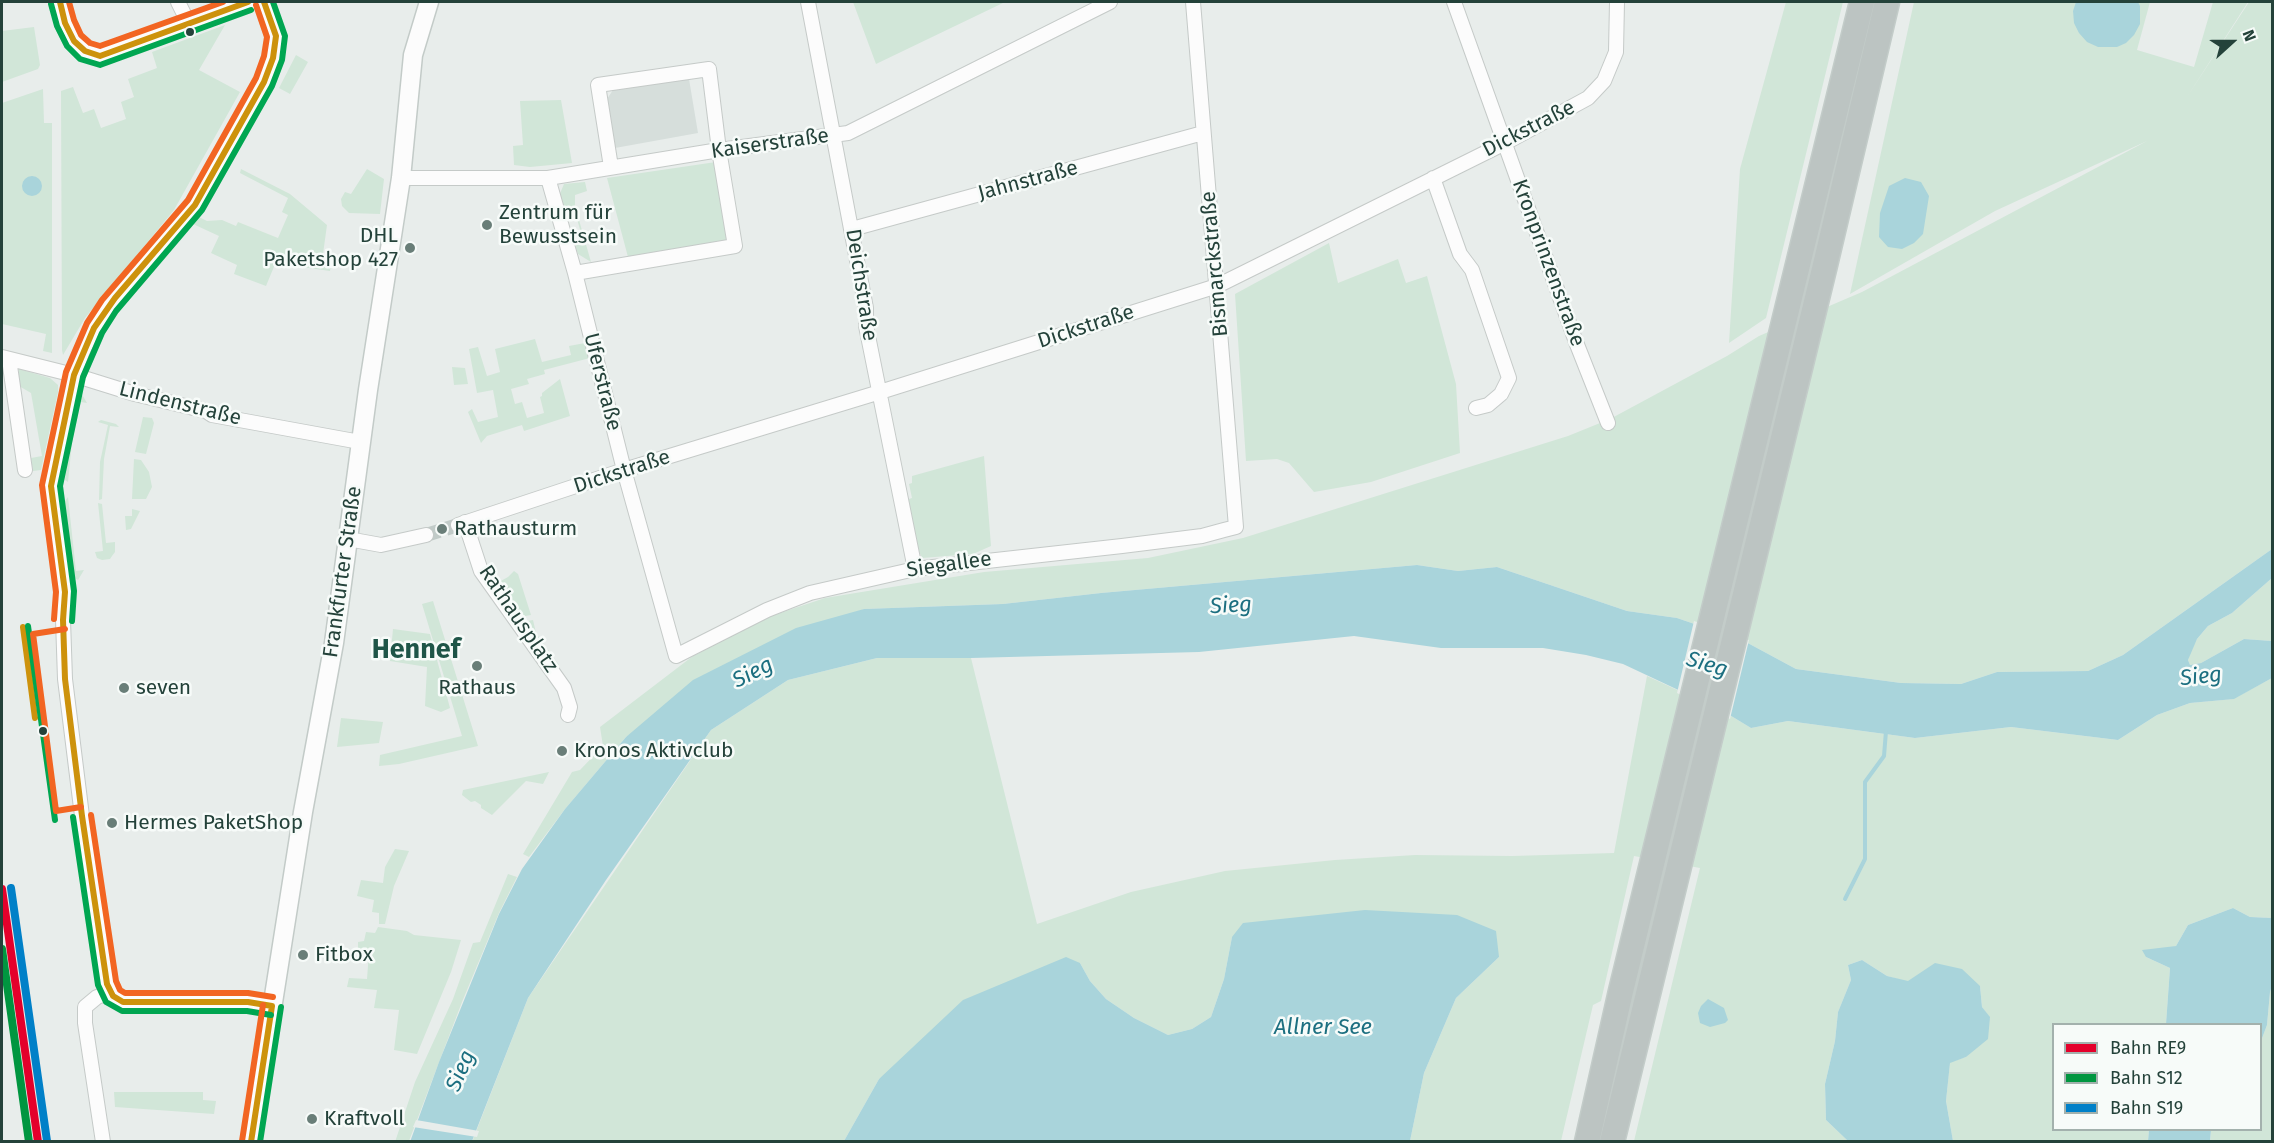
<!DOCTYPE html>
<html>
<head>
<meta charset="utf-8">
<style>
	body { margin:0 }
	#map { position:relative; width:2274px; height:1143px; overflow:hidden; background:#e8edeb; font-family:"Fira Sans",sans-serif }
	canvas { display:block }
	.frame { position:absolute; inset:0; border:3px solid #24423a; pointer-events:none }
	.legend { position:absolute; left:2052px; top:1023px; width:210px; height:108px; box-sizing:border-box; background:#f7fbf9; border:2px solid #a3b1ad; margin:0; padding:8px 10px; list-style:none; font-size:18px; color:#24423a }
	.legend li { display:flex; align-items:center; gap:12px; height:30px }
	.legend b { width:30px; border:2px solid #a3b1ad }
	.north { position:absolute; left:2202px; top:12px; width:60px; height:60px; -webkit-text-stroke:4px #f7fbf9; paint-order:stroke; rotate:69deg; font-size:16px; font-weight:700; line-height:24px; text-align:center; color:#24423a }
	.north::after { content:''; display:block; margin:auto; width:21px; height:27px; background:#24423a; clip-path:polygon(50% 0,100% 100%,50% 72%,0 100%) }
</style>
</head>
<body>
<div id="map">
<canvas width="2274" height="1143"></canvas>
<div class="frame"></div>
<ul class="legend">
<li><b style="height:8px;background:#e4002b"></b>Bahn RE9</li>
<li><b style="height:8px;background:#009640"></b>Bahn S12</li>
<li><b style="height:8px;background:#0080c8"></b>Bahn S19</li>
</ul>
<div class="north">N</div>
</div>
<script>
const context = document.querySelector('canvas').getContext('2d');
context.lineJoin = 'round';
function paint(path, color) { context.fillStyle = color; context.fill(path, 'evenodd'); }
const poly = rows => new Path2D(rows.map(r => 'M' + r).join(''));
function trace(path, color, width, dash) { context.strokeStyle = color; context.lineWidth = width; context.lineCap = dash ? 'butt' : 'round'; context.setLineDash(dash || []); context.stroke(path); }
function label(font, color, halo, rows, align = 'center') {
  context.font = font + ' "Fira Sans",sans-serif'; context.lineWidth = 5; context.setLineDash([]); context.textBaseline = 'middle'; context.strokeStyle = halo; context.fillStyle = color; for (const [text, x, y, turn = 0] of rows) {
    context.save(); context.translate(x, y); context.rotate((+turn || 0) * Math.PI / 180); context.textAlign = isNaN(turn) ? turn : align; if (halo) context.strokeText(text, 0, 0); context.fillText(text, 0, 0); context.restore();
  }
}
paint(poly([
	[689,79,698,133,615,148,607,99,615,87,634,87]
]), '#d6dedb');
paint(poly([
	[853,2,1005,2,876,64],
	[1786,2,1843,2,1766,318,1729,343,1740,169],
	[1914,2,2150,2,2137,50,2194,67,2213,2,2248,2,2187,97,2249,2,2272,2,2272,549,2123,655,2088,671,1997,672,1961,684,1901,683,1796,669,1744,641,1677,618,1627,611,1497,567,1458,571,1417,565,1101,593,1003,604,864,609,626,737,565,809,529,857,523,854,572,772,580,770,603,746,600,727,693,656,768,617,825,598,984,572,1148,558,1243,538,1568,436,1610,419,1727,356,1759,336,1862,292,2147,141,1995,211,1850,294],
	[225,25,199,70,240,92,174,210,85,318,63,355,62,350,61,91,73,87,83,113,94,109,101,128,126,119,121,102,134,97,128,79,157,68,152,52],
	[34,27,40,65,38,69,2,82,2,31],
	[296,55,308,62,290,94,279,88],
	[43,89,44,123,52,123,52,353,43,351,46,334,2,324,2,103],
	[561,100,572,163,530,167,514,165,513,146,523,145,520,101],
	[716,162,729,242,628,257,607,178],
	[241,169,290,194,327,225,323,254,333,256,330,271,302,267,303,260,278,257,266,286,234,274,237,265,211,253,219,236,193,224,199,217,207,221,222,220,236,226,238,222,278,238,288,215,282,212,288,198,240,173],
	[367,169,384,179,380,214,349,213,342,206,341,199,345,192,351,194],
	[585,182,587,191,575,195,575,206,591,262,578,254,574,243,583,240,577,219,567,221,559,196,564,184],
	[1329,243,1338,283,1398,259,1406,283,1427,276,1456,384,1460,453,1371,482,1314,492,1289,463,1277,459,1246,461,1235,294],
	[535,339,542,362,571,355,569,346,585,343,590,358,544,370,545,374,527,379,529,384,511,389,515,404,522,402,527,418,544,413,540,397,542,396,542,393,560,379,570,416,524,431,522,425,487,436,481,443,468,412,472,409,478,422,498,417,493,390,477,393,469,349,478,347,487,376,500,372,495,349],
	[452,367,465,368,468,384,454,385],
	[19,369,50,378,58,385,58,392,41,470,33,471,31,458,42,456,31,393,19,386],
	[80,391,87,403,81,402,72,442,68,482,65,480,71,430],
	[143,417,152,418,154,423,146,454,135,452],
	[101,420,116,424,119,427,110,426,104,459,102,499,99,500,100,462,108,425,98,422],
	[984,456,991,546,973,554,922,558,914,540,906,500,912,498,909,484,912,483,912,476],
	[134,459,141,460,149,472,152,487,146,499,132,499],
	[68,497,76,571,84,570,78,580,73,577,65,501],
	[98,503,102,504,106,543,115,542,115,552,112,556,110,559,102,560,97,558,95,552,103,551],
	[132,509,140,511,131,529,126,530,125,516,132,516],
	[514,571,518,574,531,615,520,617,497,583,508,577],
	[2272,578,2272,641,2244,639,2201,663,2190,665,2188,660,2190,652,2197,639,2208,626,2232,613],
	[433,601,478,746,399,764,379,766,380,755,462,736,422,604],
	[533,620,536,633,559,665,555,667,523,622],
	[393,629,430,634,450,708,441,712,425,706,427,667,390,661],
	[877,658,971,658,1037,924,1131,892,1225,871,1335,860,1415,855,1512,856,1614,853,1647,676,1723,711,1751,728,1788,721,1915,738,2011,727,2118,740,2157,715,2190,703,2233,699,2272,678,2272,918,2250,917,2233,908,2188,925,2176,946,2146,957,2170,968,2166,1024,2054,1024,2054,1130,2149,1130,2148,1141,1953,1141,1946,1101,1950,1062,1966,1057,1990,1018,1982,1007,1980,986,1908,982,1887,976,1862,960,1848,965,1851,980,1838,1012,1835,1041,1825,1084,1826,1120,1848,1141,1634,1141,1700,868,1634,856,1601,1001,1593,1005,1561,1141,1410,1141,1424,1073,1456,998,1499,957,1232,937,1224,979,1211,1017,1192,1029,1168,1035,1134,1018,1106,999,1090,981,1080,963,879,1079,844,1141,472,1142,528,998,711,730,788,680],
	[341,718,383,722,379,743,337,747],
	[549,772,543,784,526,781,492,815,481,808,481,805,475,801,471,802,462,795,463,790],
	[395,849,409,851,394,886,385,924,379,924,379,913,372,912,374,900,357,896,361,880,383,883,385,867],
	[508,874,517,877,499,913,462,1002,409,1141,395,1142,415,1082,453,999,473,943,480,942],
	[378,927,407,931,414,935,461,940,451,972,417,1054,394,1050,399,1010,374,1008,377,990,347,987,349,978,367,979,369,952,358,951,358,942,364,941,366,932,375,933],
	[2272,986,2272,1141,2210,1142,2211,1130,2260,1130,2261,1041,2267,1025,2270,992],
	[114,1092,203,1092,203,1100,216,1101,214,1114,115,1107]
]), '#d1e6d8');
paint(poly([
	[2076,2,2138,2,2140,6,2140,24,2134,35,2126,43,2117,47,2098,47,2087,42,2079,33,2074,23,2073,11],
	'22 186a10 10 0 1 1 20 0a10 10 0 1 1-20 0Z',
	[1905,178,1921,182,1929,196,1923,234,1914,243,1902,249,1888,247,1879,237,1880,213,1889,186],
	[2272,549,2272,578,2232,613,2208,626,2197,639,2188,660,2190,665,2201,663,2244,639,2272,641,2272,678,2234,699,2190,703,2157,715,2118,740,2011,727,1915,738,1788,721,1751,728,1723,711,1623,664,1586,655,1543,648,1441,648,1354,636,1199,652,971,658,877,658,788,680,711,730,606,880,528,998,472,1141,410,1142,439,1062,499,914,522,869,565,809,626,737,693,680,796,628,864,609,1003,604,1101,593,1417,565,1458,571,1497,567,1627,611,1677,618,1744,641,1796,669,1901,683,1961,684,1997,672,2088,671,2123,655],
	[2233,908,2250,917,2272,918,2272,986,2270,992,2267,1025,2261,1041,2260,1024,2166,1024,2170,968,2146,957,2142,950,2176,946,2188,925],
	[1365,910,1457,915,1496,931,1499,957,1456,998,1424,1073,1410,1141,844,1141,879,1079,963,1000,1066,957,1080,963,1090,981,1106,999,1134,1018,1168,1035,1192,1029,1211,1017,1224,979,1232,937,1243,923],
	[1862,960,1887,976,1908,981,1935,963,1962,969,1980,986,1982,1007,1990,1017,1988,1039,1966,1057,1950,1063,1946,1101,1953,1141,1848,1141,1826,1120,1825,1084,1835,1041,1838,1012,1851,980,1848,965],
	[1708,999,1724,1008,1728,1020,1725,1023,1710,1027,1700,1023,1698,1013,1701,1006],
	[2149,1130,2211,1130,2210,1141,2148,1141]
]), '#a9d4db');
paint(poly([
	[1694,621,1749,640,1730,719,1677,693],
	[416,1120,422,1121,479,1131,477,1137,413,1127]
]), '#e8edeb');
trace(poly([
	[1845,899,1865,859,1865,782,1884,756,1886,731]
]), '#a9d4db', 4);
trace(poly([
	[426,535,458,525]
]), '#c1cbc8', 14, [14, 7]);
const street = poly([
	[178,2,189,24],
	[264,2,276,36,273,58,264,82,195,205,115,298,94,328,82,353,74,375,51,486,65,592,63,620,65,679,82,816,107,984,113,996,123,1002,248,1002,272,1006],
	[808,2,866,308,866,326,915,569],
	[1454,2,1576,342,1608,423],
	[401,178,548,178,719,150,848,133,1110,2],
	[548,178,575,273,624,470,676,656,767,610,810,593,915,569,1122,546,1202,536,1224,530,1236,527,1193,2],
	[1433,178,1460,254,1472,270,1509,378,1501,394,1488,405,1476,408],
	[852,229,1203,133],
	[575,273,735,246,719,150,709,69,598,85,611,167],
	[2,357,74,375,135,394,206,411,212,415,360,442],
	[9,359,25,470],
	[465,522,481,571,564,688,570,707,568,715],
	[458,525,624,470,880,392,1217,286,1505,143,1588,98,1604,81,1616,52,1617,2],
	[348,539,381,545,426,535],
	[103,1142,85,1023,85,1007,97,997,111,992]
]);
const secondary = poly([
	[60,2,65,23,74,41,85,51,100,56,248,2],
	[251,1142,303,812,334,643,368,390,401,178,413,55,429,2]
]);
const highway = poly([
	[1587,1142,1621,991,1862,2],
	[1612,1142,1825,265,1887,2]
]);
trace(street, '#c5cac8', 16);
trace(secondary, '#c3cbc8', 21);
trace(highway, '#c3ccc9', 27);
trace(street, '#fcfcfc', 14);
trace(secondary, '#fcfcfc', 18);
trace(highway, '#bcc4c2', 24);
trace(poly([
	[60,2,65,23,74,41,85,51,100,56,248,2],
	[264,2,276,36,273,58,264,82,195,205,115,298,94,328,74,375,51,486,65,592,63,620,65,679,82,816,107,984,113,996,123,1002,248,1002,272,1006],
	[23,627,35,718],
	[251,1142,272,1006]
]), '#cd920c', 6);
trace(poly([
	[51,4,57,26,67,46,80,59,100,65,251,10],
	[72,621,74,591,60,486,83,377,102,333,116,311,202,210,272,86,282,60,285,36,273,2],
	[28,626,55,820],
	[73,817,98,985,106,1002,122,1011,247,1011,271,1015],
	[260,1142,281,1007]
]), '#00a651', 6);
trace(poly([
	[69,2,74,20,81,35,90,43,100,46,223,2],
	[54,619,56,592,42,485,66,372,87,323,102,300,188,200,256,78,264,56,267,37,256,5],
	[65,629,33,634,56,811,81,807],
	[91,815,116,981,120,990,125,993,248,993,273,997],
	[242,1141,263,1005]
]), '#f26522', 6);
trace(poly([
	[2,889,38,1142]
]), '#e4002b', 8);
trace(poly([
	[2,949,29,1142]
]), '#009640', 8);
trace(poly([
	[11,888,47,1141]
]), '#0080c8', 8);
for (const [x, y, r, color] of [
	[190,32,5,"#24423a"],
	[487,225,6,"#697e78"],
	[410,248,6,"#697e78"],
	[442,529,6,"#697e78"],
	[477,666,6,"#697e78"],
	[124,688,6,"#697e78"],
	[43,731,5,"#24423a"],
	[562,751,6,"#697e78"],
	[112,823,6,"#697e78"],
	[303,955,6,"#697e78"],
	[312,1119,6,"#697e78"]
]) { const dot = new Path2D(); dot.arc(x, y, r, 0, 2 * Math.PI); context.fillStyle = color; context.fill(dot); trace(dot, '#f7fbf9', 2); }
label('21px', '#24423a', '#f7fbf9', [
	["Dickstraße",1529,129,-27],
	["Kaiserstraße",770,144,-8],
	["Jahnstraße",1028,181,-15],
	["Kronprinzenstraße",1548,263,70],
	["Bismarckstraße",1215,264,-95],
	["Deichstraße",861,285,81],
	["Dickstraße",1086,327,-18],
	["Uferstraße",602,382,76],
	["Lindenstraße",180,404,14],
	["Dickstraße",622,472,-18],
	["Siegallee",949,565,-8],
	["Frankfurter Straße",343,572,-82],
	["Rathausplatz",518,619,56]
]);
label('21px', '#24423a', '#f7fbf9', [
	["Zentrum für",499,213],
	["Bewusstsein",499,237],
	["DHL",398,236,"right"],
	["Paketshop 427",398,260,"right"],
	["Rathausturm",454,529],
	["seven",136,688],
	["Rathaus",477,688,"center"],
	["Kronos Aktivclub",574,751],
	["Hermes PaketShop",124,823],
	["Fitbox",315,955],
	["Kraftvoll",324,1119]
], 'left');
label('italic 22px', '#1c6f80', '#f7fbf9', [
	["Sieg",1231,606,-3],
	["Sieg",1707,665,17],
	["Sieg",753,673,-27],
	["Sieg",2201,677,-6],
	["Allner See",1323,1028],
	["Sieg",461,1071,-67]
]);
label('bold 27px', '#1f5548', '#f7fbf9', [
	["Hennef",416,650]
]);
</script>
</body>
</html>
